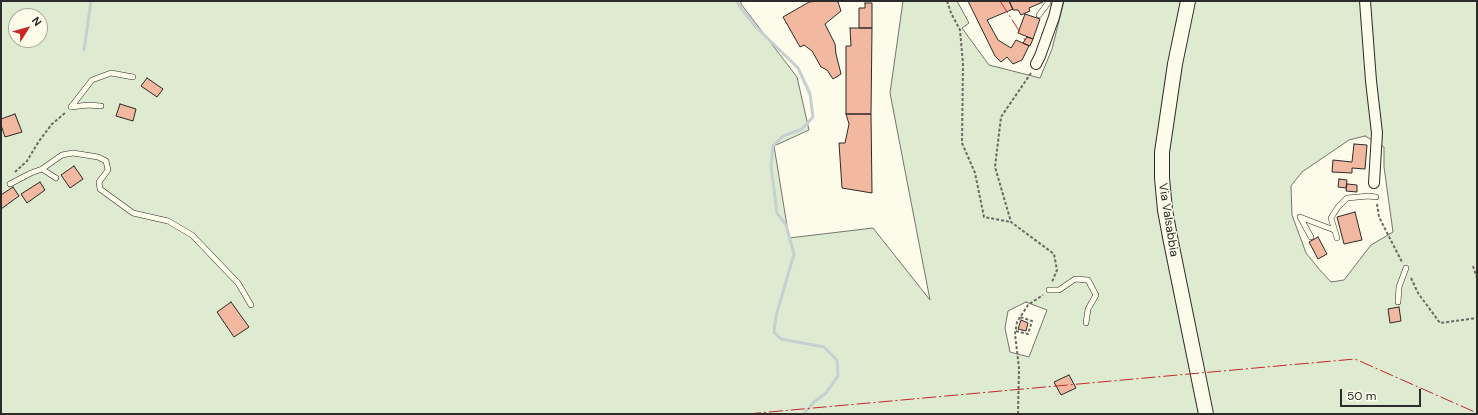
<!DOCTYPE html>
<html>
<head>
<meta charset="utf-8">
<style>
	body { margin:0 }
	#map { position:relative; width:1478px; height:415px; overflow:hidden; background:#fdfbea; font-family:"DM Sans",sans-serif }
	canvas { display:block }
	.frame { position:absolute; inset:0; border:2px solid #2b2b2b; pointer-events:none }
	.north { position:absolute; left:8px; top:8px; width:40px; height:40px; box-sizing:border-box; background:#fdfbea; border:1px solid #a9a89e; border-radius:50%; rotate:53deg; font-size:11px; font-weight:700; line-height:16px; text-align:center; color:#2b2b2b }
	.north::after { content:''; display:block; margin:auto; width:14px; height:18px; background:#c62828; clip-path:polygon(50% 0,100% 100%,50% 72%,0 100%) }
	.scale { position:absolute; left:1340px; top:389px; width:81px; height:18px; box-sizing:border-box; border:2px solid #2b2b2b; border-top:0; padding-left:5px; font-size:12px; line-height:14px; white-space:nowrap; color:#2b2b2b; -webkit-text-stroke:3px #fdfbea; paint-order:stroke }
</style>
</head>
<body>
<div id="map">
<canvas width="1478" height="415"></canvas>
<div class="frame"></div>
<div class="north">N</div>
<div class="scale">50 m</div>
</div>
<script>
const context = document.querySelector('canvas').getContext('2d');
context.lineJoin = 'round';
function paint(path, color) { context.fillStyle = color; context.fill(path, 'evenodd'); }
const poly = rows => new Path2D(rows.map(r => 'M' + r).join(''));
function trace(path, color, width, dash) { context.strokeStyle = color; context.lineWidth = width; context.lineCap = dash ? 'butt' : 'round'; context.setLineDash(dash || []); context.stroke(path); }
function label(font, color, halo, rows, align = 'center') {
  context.font = font + ' "DM Sans",sans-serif'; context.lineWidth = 3; context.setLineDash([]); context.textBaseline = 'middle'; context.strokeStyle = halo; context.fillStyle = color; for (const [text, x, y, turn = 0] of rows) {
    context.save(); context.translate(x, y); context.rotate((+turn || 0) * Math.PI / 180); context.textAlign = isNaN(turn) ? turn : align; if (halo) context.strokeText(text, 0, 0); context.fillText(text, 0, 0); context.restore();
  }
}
const green = poly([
	[1,1,741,1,741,4,797,77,809,130,774,146,789,238,873,228,930,300,890,93,903,1,957,1,969,23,962,28,989,65,1040,78,1052,49,1064,1,1477,1,1477,414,1,414,1,1],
	[16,16,40,16,40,40,16,40,16,16],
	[1365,136,1384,147,1384,167,1393,232,1371,245,1344,280,1331,282,1319,269,1306,253,1292,215,1291,186,1302,172,1349,140,1365,136],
	[1026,302,1047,310,1029,357,1010,352,1005,328,1008,311,1026,302]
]);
paint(green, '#deebd1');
trace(green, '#74746e', 1);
trace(poly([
	[737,1,740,7,756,27,798,68,810,94,813,117,802,129,783,136,773,146,771,166,777,213,786,225,794,254,776,316,774,332,781,339,824,347,837,360,838,376,826,393,814,402,804,414],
	[84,50,91,1]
]), '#c7d0d0', 3);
const building = poly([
	[820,1,836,1,838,2,841,11,825,24,835,44,836,54,841,74,833,79,827,70,821,67,812,51,804,45,800,47,783,17,809,2,820,1],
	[968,1,1009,1,1013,9,987,20,998,40,1011,48,1016,40,1029,46,1022,60,1013,64,1007,57,1001,62,995,56,968,1],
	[1009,1,1043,1,1043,2,1029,8,1030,11,1021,15,1018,10,1013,10,1009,1],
	[865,3,872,3,872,28,859,28,859,8,865,8,865,3],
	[1025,14,1040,19,1033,39,1018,33,1025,14],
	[850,28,872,28,871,114,846,114,846,46,851,46,850,28],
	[1027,37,1033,39,1030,46,1023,43,1027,37],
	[147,78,163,89,157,97,141,86,147,78],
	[120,104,136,109,133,121,116,116,120,104],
	[15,114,22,132,5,137,1,125,1,119,15,114],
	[846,114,871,114,872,193,842,188,839,143,845,143,849,124,846,114],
	[1354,144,1367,145,1365,169,1352,168,1352,173,1332,172,1333,160,1352,162,1354,144],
	[74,166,83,179,70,188,61,175,74,166],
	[1339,179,1347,180,1346,188,1338,187,1339,179],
	[40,182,45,190,27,203,21,194,40,182],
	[1347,184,1357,185,1357,192,1346,191,1347,184],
	[13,187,19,196,1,209,1,195,13,187],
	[1355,212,1362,240,1344,244,1337,217,1355,212],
	[1318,237,1327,254,1318,259,1309,242,1318,237],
	[231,302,249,327,234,337,217,312,231,302],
	[1399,307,1401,321,1390,323,1388,309,1399,307],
	[1021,320,1028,323,1026,331,1018,329,1021,320],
	[1069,375,1076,388,1061,395,1054,382,1069,375]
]);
paint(building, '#f2b8a0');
trace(building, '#2b2b2b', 1);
const lane = poly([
	[1039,15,1048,3,1048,1],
	[71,107,92,80,111,73,133,77],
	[71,107,88,105,101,106],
	[42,169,62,155,73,153,98,157,106,161,108,170,99,182,100,189,133,213,168,221,192,235,238,283,251,305],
	[10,184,31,173,42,169,56,178],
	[1311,237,1300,217,1334,230],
	[1337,238,1331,218,1338,207,1347,198,1369,196,1376,197],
	[1049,290,1059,290,1075,279,1088,280,1096,295,1088,309,1086,323],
	[1398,302,1399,287,1406,268]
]);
const street = poly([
	[1365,1,1371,81,1377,133,1374,183],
	[1036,64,1040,56,1054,17,1058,1]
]);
const secondary = poly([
	[1188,1,1175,64,1165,132,1162,152,1162,178,1165,210,1170,237,1206,414]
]);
trace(lane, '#2b2b2b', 6);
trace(street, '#2b2b2b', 12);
trace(secondary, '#2b2b2b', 16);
trace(poly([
	[947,1,951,13,960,30,963,64,962,143,975,173,984,217,1011,222],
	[1031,73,1001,117,995,167,1011,222,1054,254,1057,270,1052,282],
	[15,172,27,161,39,141,52,124,66,112],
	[1377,204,1379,217,1402,262],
	[1473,266,1477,278],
	[1411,278,1418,293,1440,323,1477,318],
	[1016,331,1028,334,1032,321,1020,317],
	[1018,414,1019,368,1015,334,1017,322,1028,305,1043,295]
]), '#6a6964', 2, [3, 2]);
trace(lane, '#fdfbea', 5);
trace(street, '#fdfbea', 10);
trace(secondary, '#fdfbea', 14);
trace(poly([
	[1000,1,1025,40],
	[747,414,1355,359,1477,413]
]), '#c62828', 1, [14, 3, 2, 3]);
label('12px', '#2b2b2b', '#fdfbea', [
	["Via Valsabbia",1168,220,81]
]);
</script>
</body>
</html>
